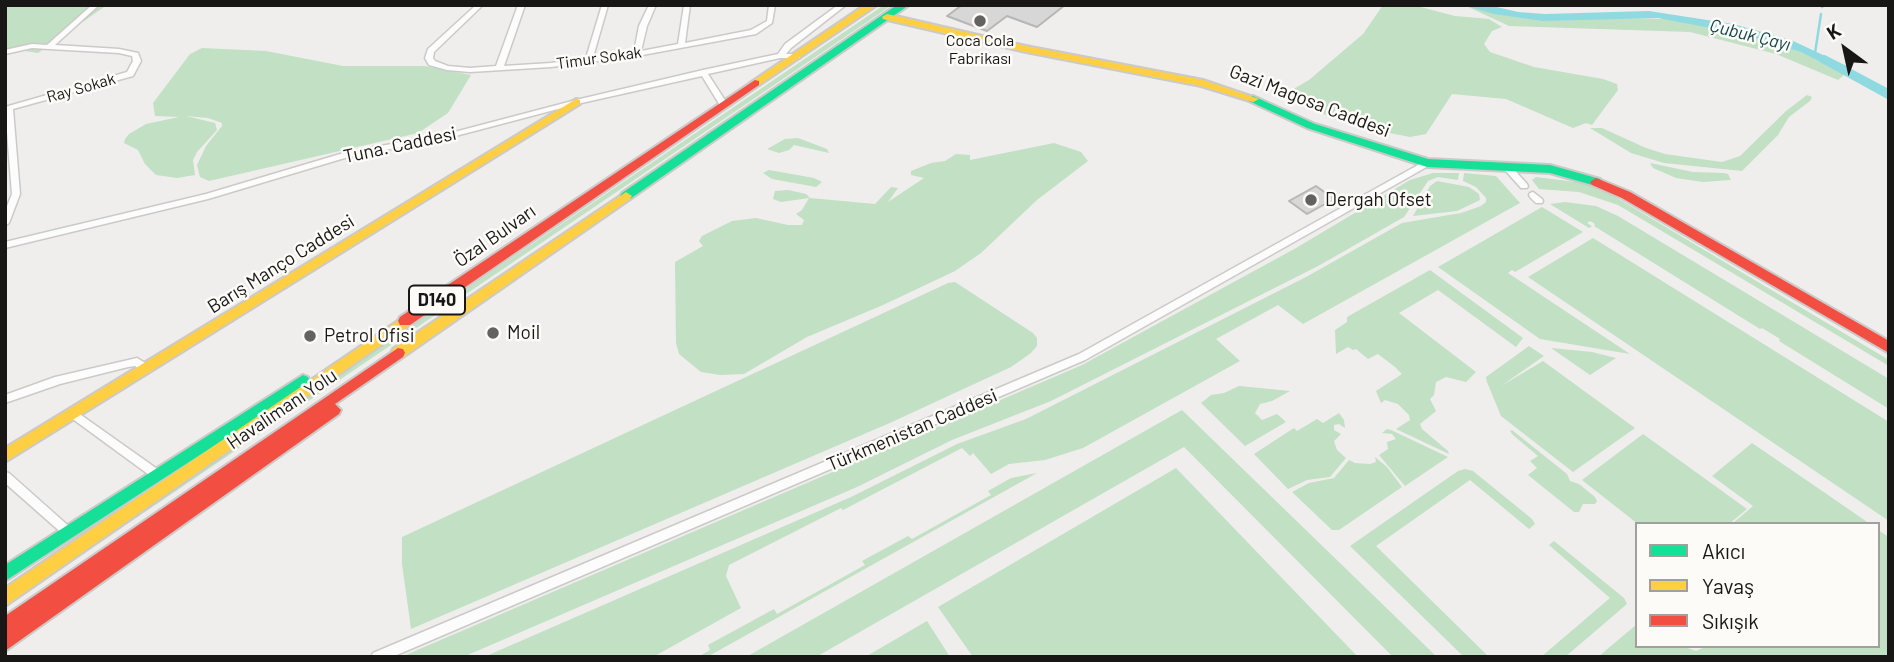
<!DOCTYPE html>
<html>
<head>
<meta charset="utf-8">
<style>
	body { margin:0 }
	#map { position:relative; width:1894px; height:662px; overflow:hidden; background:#efeeec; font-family:Barlow,sans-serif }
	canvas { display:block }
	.frame { position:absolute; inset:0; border:7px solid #181716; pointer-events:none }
	.legend { position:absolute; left:1635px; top:522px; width:245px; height:126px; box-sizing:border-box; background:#fdfbf8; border:2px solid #a1a09e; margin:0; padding:9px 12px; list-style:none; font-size:21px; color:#181716 }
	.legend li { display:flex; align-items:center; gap:14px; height:35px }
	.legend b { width:35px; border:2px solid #a1a09e }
	.north { position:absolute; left:1810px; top:14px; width:70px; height:70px; -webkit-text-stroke:5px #fdfbf8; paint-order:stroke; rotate:327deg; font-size:19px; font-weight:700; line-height:28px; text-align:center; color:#181716 }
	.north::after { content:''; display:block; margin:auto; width:24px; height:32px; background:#181716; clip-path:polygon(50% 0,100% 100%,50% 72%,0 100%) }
</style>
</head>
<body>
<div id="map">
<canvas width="1894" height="662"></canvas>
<div class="frame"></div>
<ul class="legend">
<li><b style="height:9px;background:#16e098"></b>Akıcı</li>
<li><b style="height:9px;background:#ffcf43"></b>Yavaş</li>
<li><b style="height:9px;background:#f24e42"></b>Sıkışık</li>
</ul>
<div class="north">K</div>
</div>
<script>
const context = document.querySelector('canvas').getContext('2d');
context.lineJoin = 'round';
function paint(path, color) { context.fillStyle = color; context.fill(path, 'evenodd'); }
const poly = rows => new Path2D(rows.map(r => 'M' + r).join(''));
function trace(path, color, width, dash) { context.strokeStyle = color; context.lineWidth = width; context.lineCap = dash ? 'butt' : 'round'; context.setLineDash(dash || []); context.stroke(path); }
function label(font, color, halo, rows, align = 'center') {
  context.font = font + ' Barlow,sans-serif'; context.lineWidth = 5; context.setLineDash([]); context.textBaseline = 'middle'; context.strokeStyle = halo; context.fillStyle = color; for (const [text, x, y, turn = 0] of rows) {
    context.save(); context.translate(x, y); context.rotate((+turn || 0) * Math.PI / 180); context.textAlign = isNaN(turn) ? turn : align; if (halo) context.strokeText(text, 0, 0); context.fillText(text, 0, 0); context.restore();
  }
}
paint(poly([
	[5,5,107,5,38,53,5,48],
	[884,5,892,5,5,607,5,602],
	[1383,5,1413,5,1455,16,1489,19,1502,27,1492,31,1484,44,1490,52,1534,67,1603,79,1617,84,1618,90,1592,125,1586,123,1573,128,1506,99,1452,94,1426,134,1410,137,1364,128,1334,119,1289,97,1292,90,1309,80,1363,34],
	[1464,5,1509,16,1670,19,1748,33,1805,52,1845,74,1838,80,1776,54,1690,32,1509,26],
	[202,48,266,51,343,66,424,66,471,75,448,113,418,133,209,181,200,177,197,165,206,146,222,126,222,123,208,118,186,116,215,123,217,130,197,152,193,160,195,175,177,178,156,175,145,164,138,150,124,143,125,139,129,134,146,124,179,117,155,116,153,103,190,54],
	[1807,95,1812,97,1810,101,1789,117,1778,135,1742,171,1664,163,1631,153,1590,128,1602,128,1646,148,1665,154,1722,162,1740,156,1786,111],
	[798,138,827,149,829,153,794,145,789,150,779,153,767,149,785,139],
	[1054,143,1081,152,1088,161,1037,200,981,253,955,271,883,305,807,337,744,374,720,375,701,372,679,354,676,343,675,262,703,246,699,241,702,236,732,221,756,218,788,225,802,225,804,220,796,214,802,210,809,198,781,202,773,199,775,191,788,190,806,194,810,198,875,204,891,187,898,188,888,202,924,178,911,175,911,171,931,163,945,161,956,154,970,155,970,160],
	[1650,163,1693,172,1723,173,1728,174,1731,180,1703,182,1676,178,1653,168],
	[769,170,814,178,822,182,816,187,772,179,763,173],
	[1433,173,1459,173,1458,180,1438,177,1428,181,1404,217,1320,265,1051,401,952,440,857,487,463,657,401,657,1082,365,1296,248,1410,180],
	[1464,173,1496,176,1520,203,1303,324,1278,305,1216,339,1240,361,1083,448,1045,460,1009,464,991,474,973,453,970,456,962,448,843,510,841,508,729,565,726,576,741,608,653,657,484,657,851,497,957,444,1026,419,1306,277,1402,223,1461,213,1481,206,1486,202,1486,198,1476,187,1463,181],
	[1536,177,1584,183,1607,192,1889,360,1889,366,1618,205,1579,192,1539,189,1532,180],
	[1437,181,1469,187,1479,194,1480,200,1457,211,1413,216,1430,186],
	[1565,202,1596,206,1618,216,1889,379,1889,409,1779,341,1780,339,1762,328,1760,329,1594,226,1595,224,1590,221,1587,223,1592,226,1589,228,1550,204],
	[1542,207,1583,232,1515,272,1512,270,1508,273,1630,354,1540,339,1438,267],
	[1593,238,1889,422,1889,521,1528,277],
	[1430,270,1523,338,1516,347,1438,290,1399,313,1476,372,1466,382,1446,377,1436,382,1434,395,1430,399,1436,411,1420,424,1422,429,1448,451,1449,454,1396,429,1410,420,1409,415,1398,404,1385,400,1381,403,1376,391,1402,374,1395,367,1378,354,1368,359,1356,349,1353,350,1348,347,1336,354,1335,330,1347,322,1347,317],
	[955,282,1033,333,1037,338,1037,346,1031,353,1011,367,892,422,411,629,402,564,402,537,948,283],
	[1529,346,1544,356,1501,386,1543,361,1635,428,1573,472,1501,416,1487,382,1486,377],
	[1551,348,1592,352,1616,358,1590,375],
	[1239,386,1290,391,1272,401,1260,404,1255,413,1262,420,1277,414,1286,422,1245,446,1201,403,1211,395,1224,393],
	[1182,410,1437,657,1393,657,1184,447,816,657,746,657],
	[1339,413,1344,420,1345,428,1339,424,1334,425,1334,430,1341,434,1334,441,1337,450,1346,458,1330,477,1307,480,1288,489,1254,454,1294,428,1297,431,1317,419,1323,423],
	[1387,429,1391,430,1448,457,1405,486,1379,455,1388,449,1387,442,1396,439,1392,434,1382,433],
	[1512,430,1567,474,1570,481,1579,484,1595,497,1597,501,1595,504,1583,504,1579,512,1574,512,1528,475,1537,468,1530,461,1538,456,1513,435,1510,431],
	[1643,434,1747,509,1729,524,1638,524,1582,480],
	[1752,443,1831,497,1870,524,1732,524,1753,506,1712,476],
	[1375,457,1387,467,1402,487,1339,530,1332,530,1292,492,1309,483,1334,478,1349,460,1355,463,1370,464,1376,462],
	[1176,468,1358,657,973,657,938,607],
	[1465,469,1473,471,1532,519,1535,524,1529,529,1470,480,1376,546,1489,657,1464,657,1350,546,1458,471],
	[1037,473,707,657,698,657,710,650,708,645,774,609,777,614,865,565,862,561,908,536,912,539,991,495,988,491,1011,478],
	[1878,530,1889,537,1889,657,1598,657,1637,624,1637,646,1682,646,1696,651,1707,646,1878,646],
	[1554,541,1624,598,1627,604,1565,657,1541,657,1610,598,1549,545],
	[927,621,950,657,865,657]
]), '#c1e0c4');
paint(poly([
	[1463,5,1488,5,1518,12,1545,14,1649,11,1733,24,1791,40,1851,68,1845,74,1801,52,1748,35,1658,18,1543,21,1494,14]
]), '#8edae0');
trace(poly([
	[1822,7,1824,5],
	[1815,53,1821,14]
]), '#8edae0', 2.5);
paint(poly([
	[1825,55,1889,89,1889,100,1820,62,1818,59,1820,56,1825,55]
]), '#8edae0');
const building = poly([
	[962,5,1065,5,1037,27,1007,16,987,31,947,16,962,5],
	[1316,186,1334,199,1307,214,1289,201,1316,186]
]);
paint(building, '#d8d7d7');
trace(building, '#b7b6b6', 2);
const street = poly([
	[92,5,99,5,55,45,119,49,138,53,141,61,133,76,13,109,20,194,9,223,5,226,5,211,12,194,5,107,127,72,133,61,132,56,119,53,32,48,5,54,5,50,32,44,47,45,92,5],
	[476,5,483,5,434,52,433,58,435,61,448,66,470,68,496,66,518,5,525,5,504,66,551,63,586,58,602,5,608,5,593,57,634,52,639,26,649,5,656,5,647,26,641,51,678,44,684,5,690,5,685,43,751,30,767,21,769,5,775,5,772,23,756,34,637,56,551,67,470,72,447,70,429,65,425,58,428,49,476,5],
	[838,5,846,5,791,48,786,54,800,54,800,58,780,58,708,74,728,105,727,107,721,107,702,76,577,104,448,138,348,157,208,199,5,248,5,242,206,194,347,152,447,134,576,100,703,70,778,54,785,44,838,5],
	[1427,160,1431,163,1430,165,1085,360,392,657,371,657,373,653,1079,354,1427,160],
	[1507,164,1510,165,1527,184,1528,186,1527,188,1521,188,1504,169,1503,167,1504,165,1507,164],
	[1533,192,1542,199,1543,201,1542,203,1536,203,1530,197,1529,195,1530,193,1533,192],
	[137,358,150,366,151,369,150,372,142,372,135,366,128,367,60,384,5,403,5,395,55,377,137,358],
	[74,410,160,471,161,474,160,477,156,478,152,477,70,417,69,414,70,411,74,410],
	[5,472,9,473,72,529,74,532,72,535,68,537,64,535,5,483,5,472]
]);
const fast = poly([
	[897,5,909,5,630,199,622,199,620,196,622,193,897,5],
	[1253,96,1315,124,1428,159,1550,165,1600,179,1602,182,1596,186,1550,173,1427,167,1307,128,1249,101,1247,99,1253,96],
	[303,375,308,377,310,381,308,385,5,581,5,565,303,375]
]);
const slow = poly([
	[865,5,877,5,759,85,755,86,750,83,865,5],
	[887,14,1026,46,1203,80,1259,99,1253,102,1201,86,1026,52,883,19,882,17,887,14],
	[576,99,580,100,580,104,5,462,5,448,576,99],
	[626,192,632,196,630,199,403,357,393,357,391,353,393,349,626,192],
	[405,316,410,317,412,321,410,325,5,606,5,588,405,316]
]);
const jam = poly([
	[755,80,759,81,759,85,410,325,400,325,398,321,400,317,755,80],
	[1596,178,1630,192,1889,341,1889,353,1622,198,1592,185,1590,182,1596,178],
	[398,348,403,349,405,353,403,357,335,404,341,410,339,414,5,651,5,616,398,348]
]);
trace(street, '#cbcac9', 3);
trace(fast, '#cbcac9', 4);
trace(slow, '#cbcac9', 4);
trace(jam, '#cbcac9', 4);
paint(street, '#fdfcfc');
paint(fast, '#16e098');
paint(slow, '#ffcf43');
paint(jam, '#f24e42');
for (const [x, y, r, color] of [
	[980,21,7,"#636261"],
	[1311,200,7,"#636261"],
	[493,333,7,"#636261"],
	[310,336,7,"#636261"]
]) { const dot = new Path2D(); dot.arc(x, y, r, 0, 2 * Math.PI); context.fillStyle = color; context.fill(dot); trace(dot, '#fdfbf8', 2.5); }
label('16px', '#181716', '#fdfbf8', [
	["Coca Cola",980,41],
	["Fabrikası",980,59]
]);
label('16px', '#181716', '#fdfbf8', [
	["Timur Sokak",599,58,-8],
	["Ray Sokak",81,88,-16]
]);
label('italic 18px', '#124449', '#fdfbf8', [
	["Çubuk Çayı",1750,35,14]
]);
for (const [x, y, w] of [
	[437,300,56]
]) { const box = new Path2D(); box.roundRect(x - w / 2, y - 14.5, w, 29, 5); context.fillStyle = '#fdfbf8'; context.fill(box); trace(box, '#181716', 2); }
label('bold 18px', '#181716', null, [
	["D140",437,300]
]);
label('19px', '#181716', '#fdfbf8', [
	["Gazi Magosa Caddesi",1310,101,21],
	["Tuna. Caddesi",400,145,-12],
	["Özal Bulvarı",495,236,-35],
	["Barış Manço Caddesi",281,264,-32],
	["Havalimanı Yolu",282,409,-34],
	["Türkmenistan Caddesi",912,430,-23]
]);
label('19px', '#181716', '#fdfbf8', [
	["Dergah Ofset",1325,200],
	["Moil",507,333],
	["Petrol Ofisi",324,336]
], 'left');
</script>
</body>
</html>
